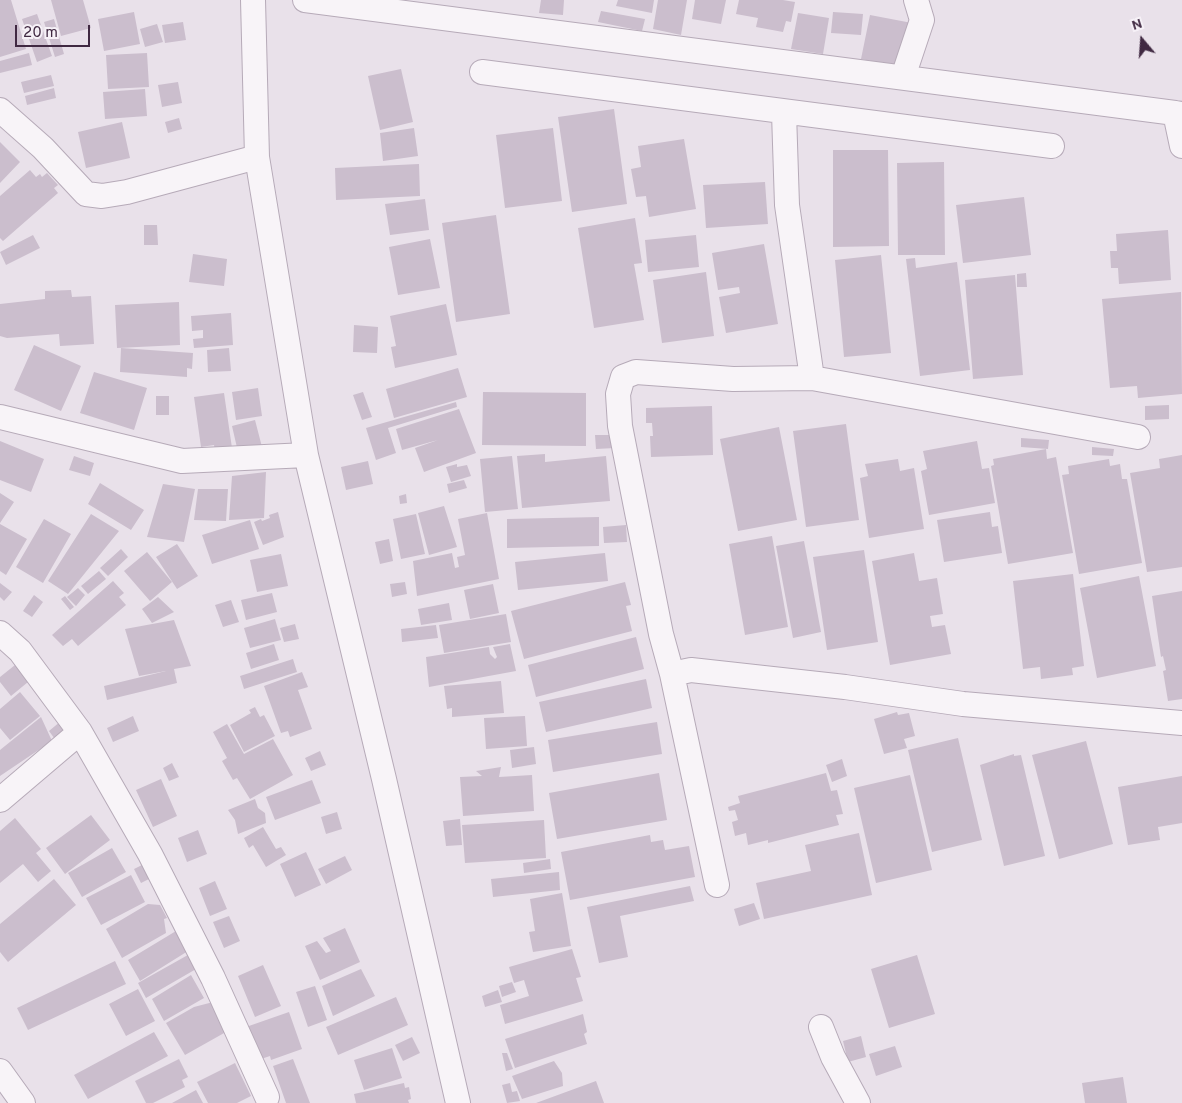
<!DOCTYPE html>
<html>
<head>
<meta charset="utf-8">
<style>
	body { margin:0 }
	#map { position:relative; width:1182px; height:1103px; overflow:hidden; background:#e9e1ea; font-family:Overpass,sans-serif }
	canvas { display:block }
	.north { position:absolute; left:1117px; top:15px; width:50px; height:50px; -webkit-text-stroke:4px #f6f1f7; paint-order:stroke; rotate:342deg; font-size:14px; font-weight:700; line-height:20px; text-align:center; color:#402942 }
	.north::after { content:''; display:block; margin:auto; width:18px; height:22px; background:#402942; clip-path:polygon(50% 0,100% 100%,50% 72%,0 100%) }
	.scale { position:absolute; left:15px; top:25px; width:75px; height:22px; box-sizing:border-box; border:2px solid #402942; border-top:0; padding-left:6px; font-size:15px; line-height:18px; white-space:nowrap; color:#402942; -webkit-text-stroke:4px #f6f1f7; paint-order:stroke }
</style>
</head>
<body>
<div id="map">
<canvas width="1182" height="1103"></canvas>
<div class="north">N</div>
<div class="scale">20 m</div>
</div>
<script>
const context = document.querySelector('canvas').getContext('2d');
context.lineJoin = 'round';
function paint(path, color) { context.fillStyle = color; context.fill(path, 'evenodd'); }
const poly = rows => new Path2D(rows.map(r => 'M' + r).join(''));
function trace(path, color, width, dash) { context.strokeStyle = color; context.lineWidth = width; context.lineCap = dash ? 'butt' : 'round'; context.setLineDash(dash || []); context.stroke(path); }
paint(poly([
	[0,0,11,0,26,49,0,57],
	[51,0,83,0,91,28,61,36],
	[541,0,564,0,563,15,539,13],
	[618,0,654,0,652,13,616,6],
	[658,0,687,0,681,35,653,29],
	[695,0,726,0,721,24,692,19],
	[739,0,783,0,795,2,791,22,786,21,783,32,756,27,758,18,736,14],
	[601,11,645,19,642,31,598,22],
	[134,12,140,44,104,51,98,19],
	[833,12,863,14,861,35,831,33],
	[798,13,829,18,823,54,791,49],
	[37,14,52,56,37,62,22,19],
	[870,15,912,23,903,67,861,59],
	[54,19,64,54,55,57,44,22],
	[183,22,186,40,165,43,162,25],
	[157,24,163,42,145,47,140,29],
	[29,53,32,65,0,73,0,61],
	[147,53,149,87,108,89,106,55],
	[401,69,413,122,380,130,368,76],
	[51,75,54,86,24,93,21,82],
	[178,82,182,103,162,107,158,85],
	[54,88,56,98,27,105,25,96],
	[145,89,147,116,105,119,103,92],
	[614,109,627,204,572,212,558,117],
	[179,118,182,129,168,133,165,122],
	[122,122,130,158,86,168,78,132],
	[414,128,418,156,383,161,380,133],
	[553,128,562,201,505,208,496,135],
	[684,139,696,209,649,217,646,196,636,197,631,169,641,167,638,146],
	[0,142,20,162,0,183],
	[833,150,888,150,889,246,833,247],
	[944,162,945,255,898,255,897,163],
	[419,164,420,196,336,200,335,168],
	[30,170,36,177,40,174,42,177,47,173,58,185,54,188,58,193,3,241,0,238,0,196],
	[765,182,768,224,706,228,703,185],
	[1024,197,1031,255,963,263,956,205],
	[425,199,429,230,390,235,385,204],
	[496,215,510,314,456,322,442,223],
	[635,218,642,263,634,264,644,320,594,328,578,228],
	[144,225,157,225,158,245,144,245],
	[1168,230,1171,280,1119,284,1118,268,1111,268,1110,251,1117,251,1116,234],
	[33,235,40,248,6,265,0,252],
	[696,235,699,267,648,272,645,240],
	[430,239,440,288,398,295,389,247],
	[764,244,778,324,726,333,719,297,740,293,739,287,718,290,712,253],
	[193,254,227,259,224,286,189,282],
	[881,255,891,353,844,357,835,260],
	[915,258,916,268,957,262,970,370,920,376,906,259],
	[706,272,714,336,662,343,653,280],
	[1026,273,1027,287,1017,287,1017,274],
	[1015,275,1023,375,973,379,965,280],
	[71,290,72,297,91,296,94,344,60,346,59,334,7,338,0,336,0,304,45,299,45,291],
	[1181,292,1182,394,1138,398,1137,386,1110,388,1102,299],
	[179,302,180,345,117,348,115,305],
	[446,304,457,355,395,368,391,347,396,346,390,316],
	[231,313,233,345,194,348,193,339,203,338,203,330,192,331,191,316],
	[354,325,378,327,377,353,353,352],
	[34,345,81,366,61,411,14,390],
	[121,348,193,353,192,369,187,368,187,377,120,372],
	[229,348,231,371,208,372,207,350],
	[458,368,467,397,394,418,386,389],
	[94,372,147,388,134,430,80,413],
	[258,388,262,416,236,420,232,392],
	[363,392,372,417,362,420,353,395],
	[483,392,586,393,586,446,482,445],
	[224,393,232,448,215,451,214,445,201,447,194,397],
	[156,396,169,396,169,415,156,415],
	[456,402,457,407,388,428,396,453,376,460,366,428],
	[1169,405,1169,419,1145,420,1145,406],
	[712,406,713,455,651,457,650,436,653,436,652,423,646,423,646,408],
	[459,409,476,453,424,472,415,448,438,440,402,450,396,429],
	[255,420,262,447,238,452,232,426],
	[846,424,859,520,806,527,793,431],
	[779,427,797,520,738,531,720,439],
	[595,435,615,435,615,448,596,449],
	[1021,438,1049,440,1048,449,1021,447],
	[0,441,44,459,31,492,0,480],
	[977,441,982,469,989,468,995,503,929,515,921,471,927,469,923,451],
	[1092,447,1114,449,1113,456,1092,455],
	[1046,449,1047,459,1056,457,1073,553,1008,564,991,466,994,465,993,459],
	[545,454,545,462,606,456,610,501,522,508,517,456],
	[1182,455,1182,567,1147,572,1130,473,1160,468,1159,459],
	[74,456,94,463,90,476,69,470],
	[512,456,518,509,485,512,480,459],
	[898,459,900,471,914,468,924,529,869,538,860,478,868,476,865,464],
	[1109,459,1110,466,1120,464,1122,479,1127,479,1142,563,1079,574,1062,475,1069,474,1068,466],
	[368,461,373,484,346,490,341,467],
	[457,464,457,467,467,465,471,476,451,482,446,467],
	[266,472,264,518,229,520,232,476],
	[464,480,467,488,449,493,447,484],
	[100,483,144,510,131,530,88,504],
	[163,484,195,489,184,542,147,537],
	[198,489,228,489,226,521,194,520],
	[0,493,14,502,0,523],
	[406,494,407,503,400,504,399,496],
	[444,506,457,547,429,555,418,513],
	[278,512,284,537,263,545,254,522,261,519,262,521,270,518,269,515],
	[990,512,992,527,998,526,1002,553,944,562,937,520],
	[487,513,499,579,417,596,413,561,452,553,455,568,459,567,457,557,465,555,458,519],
	[91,514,119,531,68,594,48,581],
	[416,514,425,554,401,559,393,519],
	[599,517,599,546,507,548,507,519],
	[44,519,71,534,43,583,16,567],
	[250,520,259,549,212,564,202,535],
	[0,524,27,539,6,575,0,571],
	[626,525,627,542,604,543,603,527],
	[772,536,788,627,745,635,729,544],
	[389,539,393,561,380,564,375,542],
	[804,541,821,632,793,638,776,546],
	[177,544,198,576,177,589,156,557],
	[121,549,128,557,108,576,100,568],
	[864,550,878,642,827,650,813,557],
	[147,552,172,582,150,601,124,571],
	[605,553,608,581,518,590,515,562],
	[914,553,919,581,937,578,943,614,930,616,932,627,945,625,951,654,890,665,872,561],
	[281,554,288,586,257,592,250,560],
	[99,571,106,579,88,594,81,586],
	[1073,574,1084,666,1072,668,1073,675,1041,679,1040,667,1023,669,1013,581],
	[1139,576,1156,666,1097,678,1080,588],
	[113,581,124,593,119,597,126,605,78,646,72,639,63,646,52,635],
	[405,582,407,594,392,597,390,584],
	[625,582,631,605,626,606,632,631,524,659,511,611],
	[0,583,12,592,4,601,0,597],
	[493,584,499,613,470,619,464,590],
	[78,588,85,595,76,606,67,597],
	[1182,591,1182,699,1168,701,1163,671,1166,670,1163,656,1161,657,1152,596],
	[272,593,277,612,246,620,241,600],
	[34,595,43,602,32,617,23,611],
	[65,596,74,607,70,610,61,599],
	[158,597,174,612,152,623,142,609],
	[231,600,239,622,223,627,215,605],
	[449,603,452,620,421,625,418,609],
	[506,614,511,642,444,653,439,625],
	[275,619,281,640,250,648,244,628],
	[174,620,191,666,174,669,177,683,107,700,104,686,166,671,139,676,125,629],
	[295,624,299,639,284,642,280,628],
	[436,625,438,638,402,642,401,629],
	[636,637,644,669,536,697,528,665],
	[274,644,279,660,251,669,246,653],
	[510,644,516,671,429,687,426,657,489,647,490,654,495,659,497,657,493,647],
	[293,659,297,672,244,689,240,676],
	[15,665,28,682,11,696,0,682,0,677],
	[302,672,308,687,298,690,312,729,290,737,288,731,281,733,264,686],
	[646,679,652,708,546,732,539,702],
	[501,681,504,713,452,717,452,708,447,709,444,686],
	[20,692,40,716,10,740,0,728,0,709],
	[255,707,260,717,264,715,275,736,244,752,230,725,251,713,249,710],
	[897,712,898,715,909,713,915,736,904,739,907,748,884,754,874,719],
	[133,716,139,731,113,742,107,728],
	[525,716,527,746,486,749,484,718],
	[41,717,52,741,0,776,0,750],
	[61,721,69,734,57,742,49,731],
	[657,722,662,754,553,772,548,740],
	[227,724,244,754,273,739,293,775,250,799,237,778,233,780,222,761,227,758,213,732],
	[958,738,982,840,932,852,908,750],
	[1086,741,1113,844,1059,859,1032,755],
	[534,747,536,764,512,768,510,750],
	[320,751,326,765,311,771,305,758],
	[1014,754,1014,756,1021,755,1045,856,1004,866,980,765],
	[842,759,847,776,832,782,826,765],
	[172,763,179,777,169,781,163,768],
	[501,767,499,777,532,775,534,811,463,816,460,777,482,776,476,771],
	[659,773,667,820,557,839,549,793],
	[826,773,831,791,837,790,843,814,836,815,839,825,768,843,768,840,748,845,746,833,735,836,732,822,738,820,735,810,729,811,728,807,740,803,738,796],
	[910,775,932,870,876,883,854,788],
	[1182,776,1182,823,1158,827,1160,840,1128,845,1118,787],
	[161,779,177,816,153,827,136,790],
	[312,780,321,803,275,820,266,797],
	[255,799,258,808,265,813,266,823,238,834,235,820,228,810],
	[337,812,342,829,326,834,321,817],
	[91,815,110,840,65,874,46,848],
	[15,818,41,849,36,853,51,871,38,882,23,864,0,883,0,831],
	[460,819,462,845,446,846,443,821],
	[544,820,546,858,465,863,462,825],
	[263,827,276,849,281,847,286,855,266,867,253,845,249,848,244,838],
	[198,830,207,854,187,862,178,838],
	[859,833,872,895,764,919,756,883,811,871,805,845],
	[650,835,651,842,663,840,665,850,689,846,695,877,570,900,561,852],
	[112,848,126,872,82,897,68,873],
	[306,852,321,885,295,897,280,864],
	[345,856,352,870,326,884,318,869],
	[550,859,551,869,524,873,523,863],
	[144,864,151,878,141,883,134,869],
	[559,872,560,890,493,897,491,879],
	[131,875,145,902,101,925,86,898],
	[54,879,76,905,8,962,0,952,0,924],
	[215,881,227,909,210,916,199,888],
	[690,886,694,901,620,916,628,957,599,963,587,907],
	[562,893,571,946,533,952,529,932,535,931,530,899],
	[754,903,760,919,739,926,734,909],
	[148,904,160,905,167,918,164,919,166,933,122,958,106,929],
	[229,916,240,941,224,948,213,922],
	[345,928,360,962,320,980,305,946,317,941,326,953,331,951,323,938],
	[176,931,188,951,140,981,128,960],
	[572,949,581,977,576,978,583,1001,505,1024,500,1005,529,996,524,980,514,983,509,967],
	[195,951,203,965,146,998,138,983],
	[917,955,935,1014,889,1028,871,969],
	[115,961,126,984,28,1030,17,1008],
	[263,965,281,1006,255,1017,238,976],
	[361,969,375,996,333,1016,322,986],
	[191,975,204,998,164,1021,152,999],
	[512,982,516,992,502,997,499,986],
	[315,986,327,1020,308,1027,296,992],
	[138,989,155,1021,126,1036,109,1004],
	[498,990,502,1002,485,1007,482,996],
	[396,997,408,1025,338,1055,326,1027],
	[217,1001,233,1028,185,1055,166,1023,194,1007],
	[289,1012,302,1049,271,1060,270,1056,258,1060,246,1027],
	[583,1014,587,1032,584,1034,587,1044,515,1068,505,1039],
	[154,1032,168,1056,88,1099,74,1075],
	[861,1036,866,1057,848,1062,843,1041],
	[412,1037,420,1053,403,1061,395,1045],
	[895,1046,902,1067,876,1076,869,1054],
	[392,1048,402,1078,364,1090,354,1060],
	[502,1053,507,1053,513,1069,506,1071],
	[179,1059,188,1077,182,1080,185,1087,153,1103,146,1103,135,1081],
	[293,1059,310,1103,286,1103,273,1066],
	[554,1061,562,1073,563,1086,522,1099,512,1076],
	[235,1063,251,1096,237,1103,208,1103,197,1082],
	[1123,1077,1127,1103,1085,1103,1082,1083],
	[596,1081,604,1103,536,1103],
	[404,1083,405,1088,409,1087,411,1099,408,1100,409,1103,356,1103,354,1094],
	[510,1083,512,1092,517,1091,520,1101,507,1103,502,1085],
	[196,1090,203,1103,172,1103]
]), '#cbbecd');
const street = poly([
	[253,0,257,157,306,455,384,779,458,1103],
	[305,0,1175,113],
	[482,72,1052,146],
	[903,77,922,20,916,0],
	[0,110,43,148,86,194,102,196,127,192,257,157],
	[784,113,787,205,812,378],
	[1182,114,1175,113,1182,146],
	[0,417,182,461,306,455],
	[1138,437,812,378,733,379,636,372,623,377,618,394,620,426,661,634,672,674,691,670,845,687,963,704,1182,723],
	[0,633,20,651,80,732,150,854,213,978,267,1097],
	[672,674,717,885],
	[0,800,80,732],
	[821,1027,833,1057,858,1103],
	[0,1071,23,1103]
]);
trace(street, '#b6aab8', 26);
trace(street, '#f8f4f8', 24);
</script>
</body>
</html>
